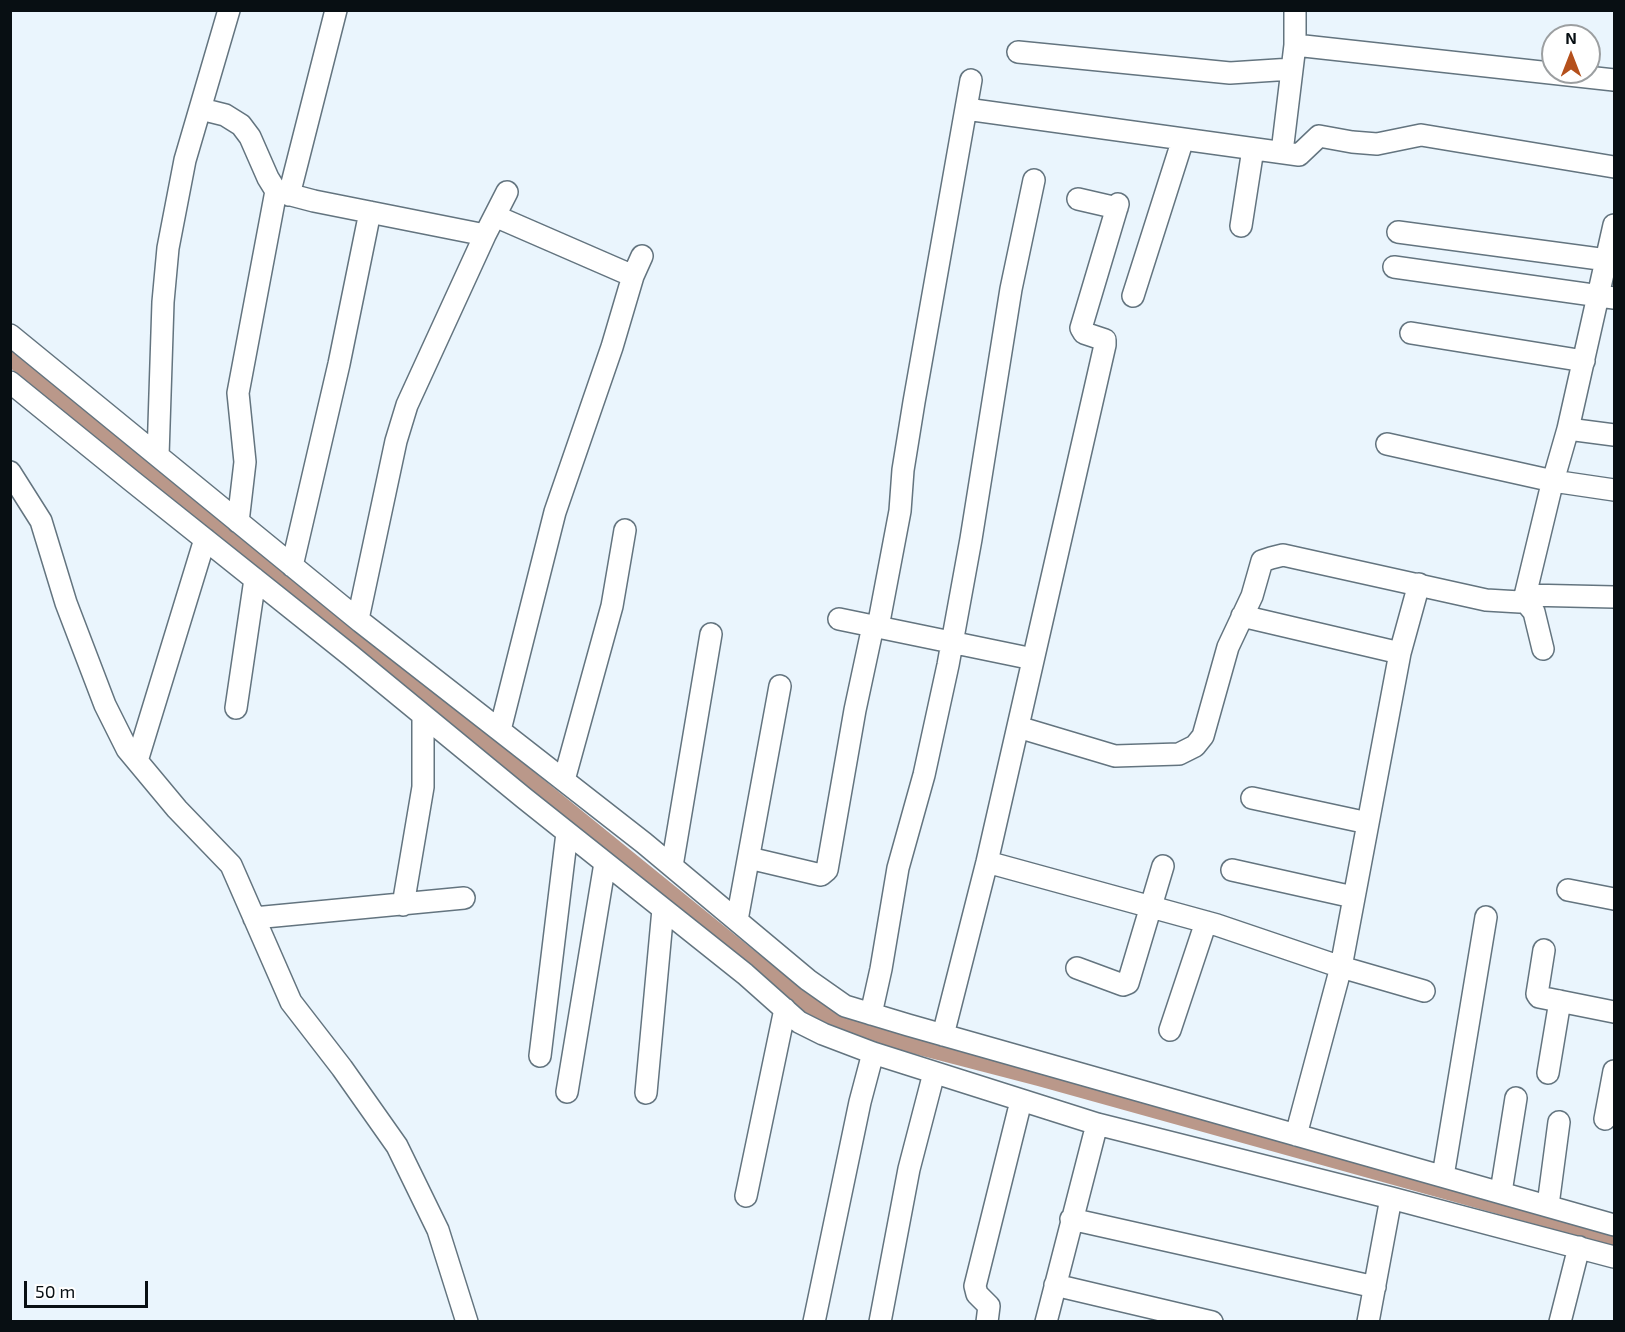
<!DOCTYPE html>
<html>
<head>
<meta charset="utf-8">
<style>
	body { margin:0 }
	#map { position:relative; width:1625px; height:1332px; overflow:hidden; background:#eaf5fd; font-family:"Exo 2",sans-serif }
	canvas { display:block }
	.frame { position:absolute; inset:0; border:12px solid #080f13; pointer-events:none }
	.north { position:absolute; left:1541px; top:24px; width:60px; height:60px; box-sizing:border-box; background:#fff; border:2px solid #9c9fa1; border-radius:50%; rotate:0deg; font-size:16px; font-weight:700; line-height:24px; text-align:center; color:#080f13 }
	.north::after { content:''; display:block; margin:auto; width:21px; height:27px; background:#b4501c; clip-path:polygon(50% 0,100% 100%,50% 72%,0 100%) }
	.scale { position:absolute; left:24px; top:1281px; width:124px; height:27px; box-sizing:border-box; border:3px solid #080f13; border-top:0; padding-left:8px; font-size:18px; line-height:21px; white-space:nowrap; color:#080f13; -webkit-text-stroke:4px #fff; paint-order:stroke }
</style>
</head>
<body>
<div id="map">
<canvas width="1625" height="1332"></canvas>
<div class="frame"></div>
<div class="north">N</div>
<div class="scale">50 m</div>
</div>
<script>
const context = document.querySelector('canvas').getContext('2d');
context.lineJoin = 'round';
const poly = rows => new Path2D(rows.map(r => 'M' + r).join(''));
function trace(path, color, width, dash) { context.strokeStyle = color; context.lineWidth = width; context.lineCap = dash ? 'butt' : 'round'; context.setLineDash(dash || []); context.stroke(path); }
trace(poly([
	[10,356,181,497,801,1000,816,1010,839,1022,862,1031,1039,1077,1614,1237]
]), '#ba988a', 18);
const minor = poly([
	[1295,45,1614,80],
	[1018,52,1230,73,1292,69],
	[201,109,225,115,241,125,250,137,268,178,276,191,314,201,485,235],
	[966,109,1299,155,1319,136,1352,142,1377,144,1421,135,1614,167],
	[1282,152,1295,45,1295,10],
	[289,195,336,10],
	[1078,199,1117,208],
	[495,216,633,276],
	[1241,226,1253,149],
	[1398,232,1607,260],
	[1394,267,1614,298],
	[1133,296,1183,139],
	[1411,333,1584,361],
	[10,335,361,622,644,843,808,980,845,1006,908,1025,1614,1225],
	[10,382,132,481,350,655,524,798,745,974,799,1022,823,1034,873,1053,1097,1124,1391,1198,1614,1257],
	[1568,429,1614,225],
	[1387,444,1553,481,1614,490],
	[158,456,163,302,168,248,185,160,229,10],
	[10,472,41,521,66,603,105,705,127,749,177,809,231,865,291,1002,342,1068,397,1146,438,1230,467,1322],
	[238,522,245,462,238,393,276,191],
	[292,566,339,364,370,212],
	[1526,595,1614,597],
	[1524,600,1551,488,1568,429,1614,435],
	[1524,600,1534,612,1543,649],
	[1242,616,1400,653],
	[358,619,396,441,407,405,485,235,507,192],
	[839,619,1033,659],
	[878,627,900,511,903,470,914,402,971,80],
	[236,708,255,579],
	[1018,727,1115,756,1179,754,1195,746,1203,736,1228,647,1252,596,1262,561,1271,558,1283,555,1486,600,1520,602,1524,600],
	[500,730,555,512,612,347,633,276,642,256],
	[137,761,205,539],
	[564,780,612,606,625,530],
	[1252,798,1368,823],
	[749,858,821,875,827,870,855,710,873,626],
	[987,862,1217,925,1341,967,1424,991],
	[672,866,711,634],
	[1232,870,1353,897],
	[1568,890,1614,899],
	[403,905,423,787,423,715],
	[254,918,464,898],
	[737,920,780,686],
	[1544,950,1537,994,1539,997,1614,1012],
	[1077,968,1123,985,1128,983,1163,866],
	[871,1014,881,969,898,868,924,775,948,665,971,539,1011,289,1034,180],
	[1170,1030,1206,922],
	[943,1035,987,862,1105,345,1105,340,1084,333,1081,328,1118,204],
	[540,1056,567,833],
	[1548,1073,1560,1001],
	[567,1092,605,863],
	[646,1093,663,909],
	[1605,1119,1614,1071],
	[1296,1135,1341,967,1400,653,1419,584],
	[1443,1176,1486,917],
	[1501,1192,1516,1098],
	[746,1196,785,1009],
	[1548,1205,1559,1122],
	[1071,1219,1375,1287],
	[1055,1285,1212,1322],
	[814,1322,860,1102,873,1053],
	[880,1322,909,1169,934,1073],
	[987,1322,989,1306,977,1294,975,1286,1021,1101],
	[1046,1322,1097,1124],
	[1368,1322,1391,1198],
	[1560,1322,1579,1247]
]);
trace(minor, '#63747f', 24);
trace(minor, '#fff', 21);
</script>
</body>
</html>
